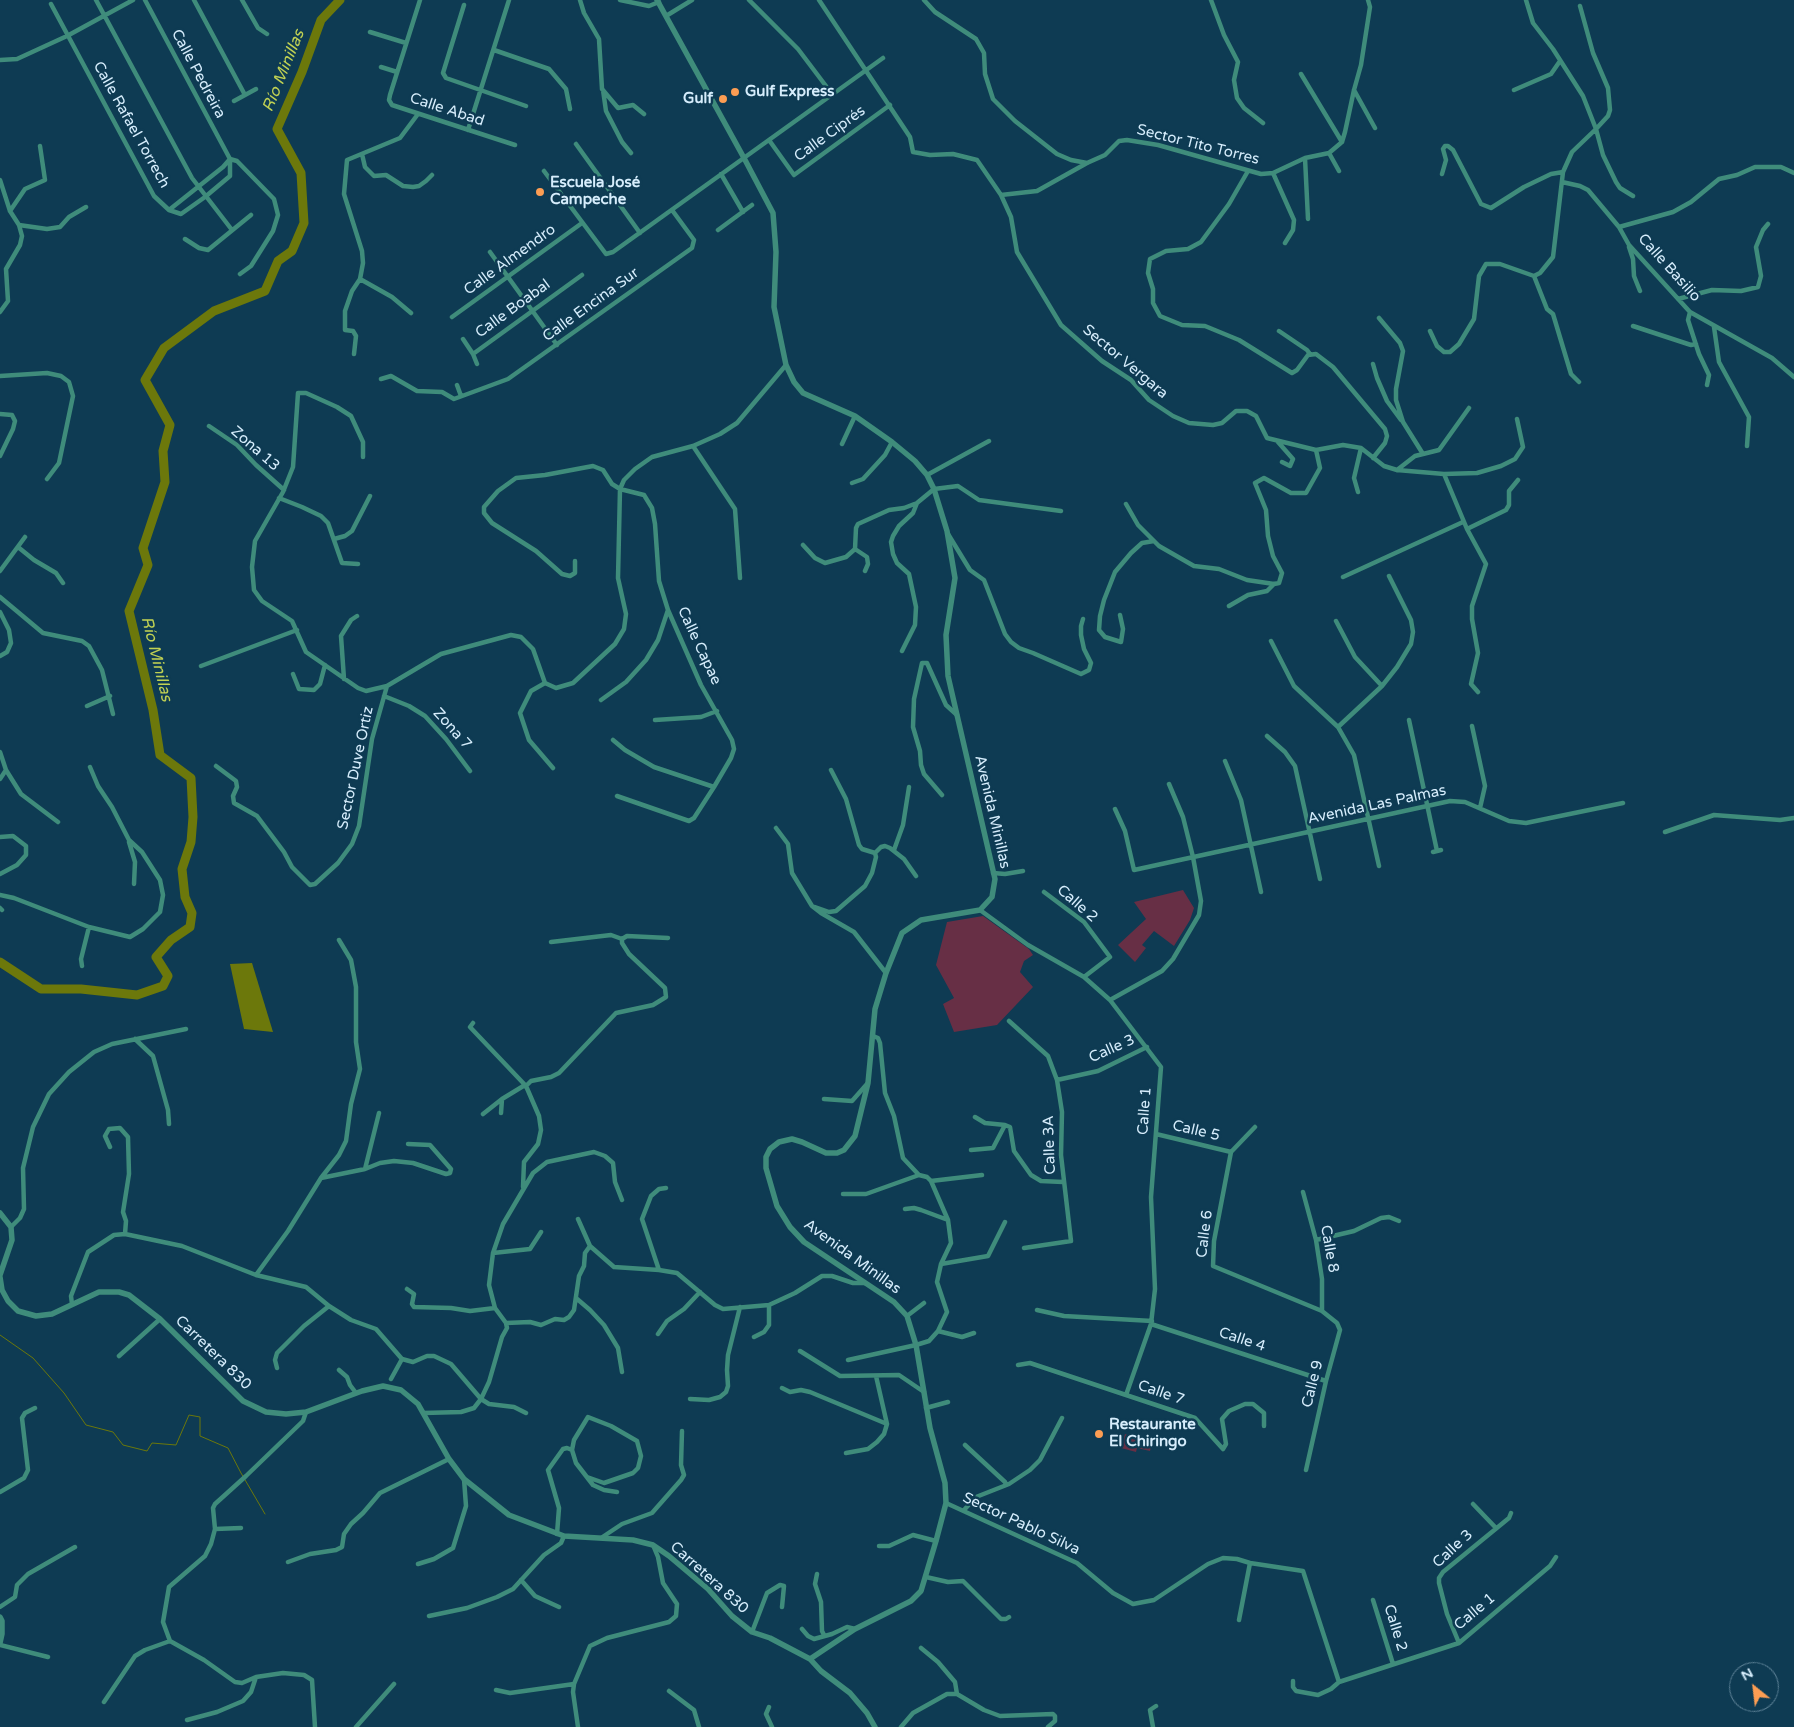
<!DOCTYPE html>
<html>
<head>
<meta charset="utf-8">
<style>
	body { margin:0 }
	#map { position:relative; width:1794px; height:1727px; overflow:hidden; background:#0e3b53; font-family:"Varela Round",sans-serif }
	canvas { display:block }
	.north { position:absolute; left:1729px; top:1662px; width:50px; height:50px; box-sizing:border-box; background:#0e3b53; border:1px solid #5e8297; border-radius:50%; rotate:331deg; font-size:14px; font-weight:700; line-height:20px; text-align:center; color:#d6edfc }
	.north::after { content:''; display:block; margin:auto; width:18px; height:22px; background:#fc9d53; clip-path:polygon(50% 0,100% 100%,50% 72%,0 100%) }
</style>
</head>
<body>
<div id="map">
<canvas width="1794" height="1727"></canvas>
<div class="north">N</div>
</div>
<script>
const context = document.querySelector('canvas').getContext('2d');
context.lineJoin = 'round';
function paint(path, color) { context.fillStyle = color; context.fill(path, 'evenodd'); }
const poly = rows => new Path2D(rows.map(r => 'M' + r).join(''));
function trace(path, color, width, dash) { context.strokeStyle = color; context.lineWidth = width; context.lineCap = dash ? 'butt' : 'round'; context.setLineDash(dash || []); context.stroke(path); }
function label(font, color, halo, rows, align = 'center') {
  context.font = font + ' "Varela Round",sans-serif'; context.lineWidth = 5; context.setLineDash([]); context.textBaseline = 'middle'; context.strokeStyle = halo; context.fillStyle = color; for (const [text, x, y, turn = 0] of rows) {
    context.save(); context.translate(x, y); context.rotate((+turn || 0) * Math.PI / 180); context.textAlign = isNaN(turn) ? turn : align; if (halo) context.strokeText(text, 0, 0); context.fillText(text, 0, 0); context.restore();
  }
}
paint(poly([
	[1183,890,1194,908,1190,920,1174,946,1154,931,1142,945,1146,948,1135,962,1118,945,1146,919,1134,902],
	[983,916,1029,949,1033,955,1024,961,1020,972,1033,987,997,1025,954,1032,943,1004,954,998,936,965,947,922],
	[1125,1434,1152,1443,1150,1451,1137,1448,1136,1452,1121,1448]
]), '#672f45');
paint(poly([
	[252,963,273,1032,244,1029,230,964]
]), '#6c780b');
trace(poly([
	[0,1335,33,1358,64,1393,86,1425,113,1432,123,1445,147,1451,152,1443,176,1445,189,1415,200,1417,200,1436,228,1448,241,1473,265,1514]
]), '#6c780b', 1);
trace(poly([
	[0,962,41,989,81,989,137,995,163,986,168,976,156,957,171,940,190,927,192,913,185,897,182,869,191,842,193,817,191,778,160,755,153,710,129,611,148,565,143,548,165,482,163,451,170,425,145,380,164,348,214,311,265,291,278,261,292,251,304,223,301,173,277,129,302,72,321,20,340,0]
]), '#6c780b', 9);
trace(poly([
	[96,0,192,178,232,230],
	[145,0,230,159,230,176,205,197,181,214,169,210],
	[194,0,245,95],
	[242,0,258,28,267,34],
	[420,0,390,95,389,100,392,105,515,145],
	[580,0,584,13,599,39,602,89,618,108,633,105,644,114],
	[620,0,649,6,659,2],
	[749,0,798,49,832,94],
	[819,0,910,137,913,152,930,155,953,154,977,160,1001,195,1011,217,1017,252,1061,325,1102,361,1131,380,1149,400,1173,416,1189,423,1213,425,1222,423,1236,411,1247,411,1256,416,1267,438,1316,450,1343,445,1361,448,1384,466,1397,470,1444,474,1477,473,1501,466,1515,459,1523,447,1517,419],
	[924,0,935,12,976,39,984,53,985,74,993,99,1015,121,1057,154,1071,160,1087,163],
	[1211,0,1224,35,1238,62,1234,80,1237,98,1244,108,1263,123],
	[1526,0,1533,23,1553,49,1583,96,1596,129,1603,155,1616,182,1620,188,1633,196],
	[51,4,154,196,169,210,223,167,230,159],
	[464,5,443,73,446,78,526,106],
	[666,16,692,0],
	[370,32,406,43],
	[494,50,549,69,566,89,570,109],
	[0,60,17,59,67,36,133,0],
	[381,67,397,72],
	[1301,74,1342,142],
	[603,90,606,111,622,142,631,153],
	[1354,90,1375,128],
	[1514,90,1551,74,1560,61],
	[234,101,256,89],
	[468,130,509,0],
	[769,140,794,175,890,105],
	[576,144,640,233],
	[1329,153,1339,171],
	[362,154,365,167,374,176,386,175,403,186,413,187,419,186,426,181,432,175],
	[1305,158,1308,219],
	[230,159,237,161,274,199,278,215,273,231,251,266,240,274],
	[544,171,606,254,613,252,883,58],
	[1248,171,1229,204,1201,242,1188,249,1166,251,1150,259,1148,273,1153,289,1153,303,1160,316,1182,325,1205,326,1239,340,1292,373,1297,370,1308,355,1316,354,1333,367,1385,429,1387,436,1385,443,1373,458],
	[1273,173,1294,220,1293,230,1285,243],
	[721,174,743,212],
	[1442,174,1446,160,1443,149,1445,146,1448,146,1453,150,1481,204,1491,208,1524,187,1551,174,1563,172],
	[0,180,10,211,19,225,22,236,20,245,6,269,8,301,0,312],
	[1562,182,1580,186,1588,190,1619,227,1629,245,1690,312,1772,358,1794,377],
	[1001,195,1037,191,1087,163,1105,155,1119,141,1127,140,1158,145,1261,174,1273,173,1305,158,1329,153,1342,142,1345,132,1354,90,1361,65,1370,7,1368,0],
	[10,211,25,189,45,180,40,146],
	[19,225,47,229,60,227,69,217,86,207],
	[1619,227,1673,212,1691,202,1719,179,1737,175,1755,167,1781,167,1794,173],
	[718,230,752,205],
	[185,239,199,248,208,250,251,215],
	[1629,247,1633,259,1634,276,1640,291],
	[490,252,557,345],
	[1534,276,1540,273,1553,257,1563,172,1572,152,1596,129,1608,116,1610,110,1608,88,1593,53,1580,6],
	[1534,276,1547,309,1553,314,1571,374,1579,382],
	[360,279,392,297,411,313],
	[1678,299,1712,290,1741,291,1758,287,1761,276,1756,247,1763,230,1768,224],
	[1690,312,1688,320,1699,354,1709,375,1707,385],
	[452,317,582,223],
	[1379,318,1400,343,1403,351,1396,389,1396,400,1403,422,1423,454],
	[1633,326,1691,345,1696,344],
	[1714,327,1719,362,1749,417,1747,446],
	[1279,331,1307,350,1310,354],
	[1430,331,1437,346,1444,352,1450,352,1459,344,1474,319,1479,276,1486,264,1500,264,1534,276],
	[463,339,473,354,477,364],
	[354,354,356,336,353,331,345,330,345,311,352,291,360,279,363,263,362,251,344,194,347,160,400,138,418,114],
	[473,354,582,275],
	[1373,364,1377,378,1387,401,1401,420],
	[0,376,47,373,61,376,69,382,73,396,59,463,47,479],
	[381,379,391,376,417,391,442,392,454,399,508,379,692,248,694,240,672,210],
	[457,385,461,396],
	[0,414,12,415,15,421,13,429,0,456],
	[209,426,237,445,256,465,284,490],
	[1278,442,1293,459,1290,466,1282,462],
	[842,444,855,416],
	[693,446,735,509,740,578],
	[363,457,363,442,351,416,337,407,306,393,298,393,293,467,283,492,255,541,252,567,254,590,262,601,292,621,306,652,358,688,366,691,387,686,441,654,511,635,521,637,533,649,545,683,556,688,573,683,615,644,624,629,626,614,618,578,620,489,624,480,635,469,652,457,693,446,720,434,737,423,786,365],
	[1397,470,1415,456,1439,450,1469,408],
	[1444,474,1467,529,1486,564,1472,606,1472,619,1478,653,1471,684,1478,692],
	[927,475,989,441],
	[852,483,863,479,885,455,892,442],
	[1358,492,1354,478,1361,448],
	[279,498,302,507,321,516,328,523,342,563,358,564],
	[1126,504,1138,525,1154,541],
	[1467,529,1506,510,1509,505,1509,491,1518,480],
	[948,534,970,570,984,580,1005,634,1011,642,1019,648,1033,653,1081,674,1089,670,1091,663,1084,649,1081,635,1081,626,1083,619],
	[334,539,345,536,352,531,370,496],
	[803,545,815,558,825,563,846,557,855,549,856,528,858,524,889,510,904,508,917,503,934,489,958,486,979,500,1061,511],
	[18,547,34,560,56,573,63,583],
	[855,549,867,557,868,564,865,571],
	[575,561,575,573,570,576,562,574,536,551,492,523,484,513,484,507,498,491,516,478,545,475,593,466,603,470,612,484,620,489,644,495,652,508,655,524,659,581,668,610,701,685,732,740,734,749,731,758,714,787,694,818,689,821,617,796],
	[0,571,25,537],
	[1343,577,1463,522],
	[0,597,43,633,82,641,89,646,102,670,113,714],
	[1229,606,1248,595,1267,591,1274,584],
	[0,612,9,630,11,643,7,652,0,656],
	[1120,615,1123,629,1121,642,1105,637,1099,630,1100,616,1104,600,1115,572,1131,553,1142,543,1154,541,1159,546,1194,566,1219,569,1247,580,1274,584,1279,583,1282,573,1273,556,1268,536,1266,510,1255,483,1264,478,1291,493,1306,493,1320,468,1316,450],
	[1336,621,1355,657,1382,686],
	[1271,641,1294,686,1338,727,1354,755,1379,866],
	[902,651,915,625,916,607,909,574,897,563,893,554,891,542,893,536,899,526,913,513,917,503],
	[201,666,297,630],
	[293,674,299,689,314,690,320,684,325,665],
	[344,679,341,636,351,620,357,616],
	[545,683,531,691,520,713,529,740,553,768],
	[384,696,409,706,425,716,446,739,470,771],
	[601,700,626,682,646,660,658,640,668,610],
	[87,706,110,696],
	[655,720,701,717,717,711],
	[1409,720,1437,851],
	[1472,726,1485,786,1480,808],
	[1338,727,1382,686,1397,667,1411,644,1413,632,1411,620,1389,576],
	[1267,736,1285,752,1295,766,1320,879],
	[613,740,625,750,654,767,714,787],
	[0,752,6,770,21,794,58,822],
	[1225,761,1241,800,1261,892],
	[216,766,236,781,237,787,233,796,234,803,257,816,284,852,292,867,310,885,315,884,338,863,352,844,359,826,372,739,387,686],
	[0,779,6,770],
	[942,795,924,774,921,765,920,751,913,727,914,699,922,663,927,663,946,705,957,715],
	[1115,809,1125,831,1134,870,1450,801,1465,802,1509,821,1526,823,1623,803],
	[776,828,788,844,792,873,812,906,821,913,854,932,886,973],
	[1665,832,1714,815,1780,820,1794,818],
	[0,837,13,836,26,846,26,855,17,865,0,874],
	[129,842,135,862,134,884],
	[894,850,903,825,909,787],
	[1433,852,1441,850],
	[875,853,881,847,885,846,890,848,904,859,916,876],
	[993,873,1005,874,1023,871],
	[1044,892,1084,922,1110,957,1084,977],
	[0,895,14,898,89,927,130,937,143,929,160,912,163,895,160,880,142,852,129,840,112,807,98,786,90,767],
	[812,906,829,912,836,911,865,886,872,873,876,857,875,853,862,849,859,845,846,799,831,770],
	[0,908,2,910],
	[980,910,1028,945,1084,977,1110,1000,1161,1067,1151,1197,1155,1289,1151,1324,1126,1395],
	[551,942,611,935,622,939],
	[82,966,81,959,89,927],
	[1110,1000,1162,971,1173,959,1199,915,1201,901,1193,857,1183,817,1169,784],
	[1009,1021,1048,1056,1057,1080,1062,1112,1061,1155,1071,1241,1024,1248],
	[473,1023,470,1027,526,1086,539,1116,541,1130,538,1144,524,1162,523,1187],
	[873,1036,878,1038,880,1043,885,1093,894,1116,903,1158,919,1175],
	[135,1039,153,1056,168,1110,169,1124],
	[1057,1080,1098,1071,1147,1047],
	[526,1086,531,1081,551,1077,559,1073,616,1013,653,1005,666,997,665,988,629,954,622,943,622,939,627,936,668,938],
	[824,1099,852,1101,867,1084],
	[501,1113,502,1099,525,1085],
	[483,1114,502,1099],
	[975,1117,985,1123,1005,1125,1010,1127,1014,1151,1031,1175,1041,1181,1063,1182],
	[1255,1127,1231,1152,1214,1241,1213,1266,1322,1311,1337,1323,1340,1330,1326,1381,1306,1470],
	[1156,1134,1231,1152],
	[110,1147,105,1136,109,1129,120,1128,128,1137,129,1174,123,1212,126,1221,125,1234],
	[971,1150,993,1148,1005,1125],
	[365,1169,379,1113],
	[321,1178,365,1169,380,1163,394,1161,413,1163,446,1174,450,1173,451,1169,430,1145,408,1144],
	[931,1181,948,1220,951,1243,941,1264,937,1282,947,1312,938,1331],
	[1303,1192,1316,1240,1322,1279,1322,1311],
	[843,1194,866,1194,919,1175,927,1177,931,1181,982,1175],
	[905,1209,914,1208,921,1210,948,1220],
	[578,1219,590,1246,614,1267,659,1270,677,1273,715,1305,723,1309,769,1305,795,1293,822,1276,832,1276,853,1283,865,1283],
	[11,1227,20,1218,24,1209,23,1168,33,1127,49,1094,69,1072,94,1052,112,1044,186,1029],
	[1316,1240,1354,1231,1381,1218,1389,1217,1399,1221],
	[493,1253,530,1249,541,1232],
	[941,1264,988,1256,1005,1222],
	[659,1270,642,1219,651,1196,659,1189,666,1188],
	[256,1275,288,1231,321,1178,339,1155,346,1141,351,1104,360,1069,356,1042,356,987,351,960,339,940],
	[407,1289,414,1294,412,1304,414,1307,451,1308,470,1311,495,1308],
	[576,1298,590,1310,604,1325,618,1348,622,1372],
	[72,1304,71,1296,88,1252,114,1235,125,1234,182,1246,256,1275,306,1287,329,1306,351,1320,376,1329,402,1359,413,1362,427,1356,434,1356,451,1364,481,1399,489,1404,514,1407,526,1413],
	[1037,1310,1064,1316,1152,1321],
	[907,1316,924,1303],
	[506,1323,530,1322,541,1325,555,1319,564,1320,569,1317,574,1310,579,1276,584,1266,585,1253,590,1246],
	[1151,1324,1326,1381],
	[658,1334,667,1321,684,1309,700,1292],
	[754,1337,764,1332,769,1325,769,1305],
	[800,1351,840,1376,899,1375,924,1392],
	[119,1356,160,1319],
	[848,1360,916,1345,929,1341,938,1331,962,1337,974,1333],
	[1018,1365,1030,1363,1195,1418,1223,1449,1226,1444,1222,1419,1229,1411,1245,1404,1253,1404,1264,1413,1264,1426],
	[277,1368,275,1360,277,1353,304,1326,329,1306],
	[339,1370,347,1377,350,1385,356,1393],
	[391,1379,402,1359],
	[782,1388,790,1392,801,1390,810,1392,887,1424],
	[690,1399,709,1400,720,1397,726,1392,728,1386,727,1370,728,1355,740,1307],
	[926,1408,948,1402],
	[306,1412,303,1421,246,1476,215,1504,213,1508,215,1529,211,1544,205,1556,169,1587,163,1622,170,1641,204,1660,235,1682,242,1683,256,1677,283,1673,304,1675,312,1680,315,1727],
	[423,1413,461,1412,474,1408,481,1399,489,1382,502,1337,507,1328,506,1323,495,1308,489,1285,493,1253,503,1224,533,1173,547,1162,594,1152,605,1156,613,1163,615,1182,622,1200],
	[965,1445,1005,1482,1006,1485],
	[846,1453,868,1449,877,1442,884,1434,887,1424,876,1376],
	[587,1477,604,1483,633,1473,638,1468,641,1456,637,1441,611,1426,588,1417,574,1440,572,1450,576,1463,593,1485,604,1490,617,1492],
	[0,1492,24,1478,28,1470,22,1418,25,1413,35,1408],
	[946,1503,1077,1563,1113,1593,1133,1604,1154,1600,1208,1564,1223,1558,1237,1559,1250,1563,1303,1571,1339,1682],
	[1473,1504,1496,1528],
	[964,1510,976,1497,1009,1484,1030,1470,1040,1460,1062,1418],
	[215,1529,241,1528],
	[557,1534,559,1508,548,1470,563,1449,567,1448,572,1450],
	[601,1538,622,1524,652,1513,681,1480,684,1475,681,1465,682,1431],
	[879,1546,889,1546,913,1535,936,1541],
	[288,1562,310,1554,336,1550,342,1547,344,1534,351,1524,363,1513,380,1493,449,1459],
	[418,1564,434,1559,453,1548,466,1506,464,1479],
	[817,1574,815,1584,821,1602,822,1631,824,1635],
	[926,1577,948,1582,963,1581,1001,1619,1006,1619,1009,1617],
	[521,1580,535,1596,559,1607],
	[1373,1600,1393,1664],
	[0,1607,15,1597,17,1585,28,1574,75,1547],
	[429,1616,467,1608,497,1597,513,1589,544,1555,561,1543,564,1536],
	[1239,1620,1250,1563],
	[802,1629,808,1636,814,1639,832,1634,847,1627,855,1629],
	[752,1632,767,1593,780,1585,784,1586,782,1607],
	[1459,1643,1447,1614,1439,1583,1439,1578,1443,1572,1509,1518,1511,1513],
	[0,1645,48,1657],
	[921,1648,938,1662,955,1682,957,1694],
	[1293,1681,1293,1687,1296,1691,1318,1695,1331,1689,1339,1682,1459,1643,1550,1566,1556,1557],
	[496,1690,510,1693,574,1684],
	[669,1691,694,1710,699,1727],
	[104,1702,135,1656,145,1650,170,1641],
	[769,1707,766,1714,772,1727],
	[187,1720,217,1712,243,1701,251,1692,256,1677],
	[356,1727,394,1684],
	[578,1727,573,1692,574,1684,590,1646,607,1638,669,1622,676,1616,677,1604,663,1583,658,1557,653,1545],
	[901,1727,913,1713,947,1694,957,1694,984,1710,1000,1716,1053,1714,1055,1716,1055,1721,1048,1727],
	[1153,1727,1150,1710,1156,1706]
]), '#3f8c7b', 4.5);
trace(poly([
	[657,0,744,158,773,213,776,252,774,307,786,365,794,382,803,393,855,416,892,442,915,461,927,475,934,489,947,531,955,578,946,635,948,676,995,879,992,897,980,910,921,920,902,933,886,973,875,1009,868,1083,855,1136,844,1150,837,1153,826,1153,802,1142,792,1139,779,1142,770,1149,766,1157,766,1168,777,1206,790,1227,804,1242,894,1302,907,1316,916,1345,930,1428,945,1483,946,1503,936,1541,921,1591,911,1601,855,1629,810,1659],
	[0,1213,11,1227,12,1240,0,1275],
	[0,1277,2,1290,8,1301,18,1311,36,1316,52,1314,99,1292,119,1292,129,1295,160,1319,243,1401,266,1412,286,1414,306,1412,362,1391,383,1386,401,1390,418,1404,449,1459,464,1479,509,1515,564,1536,633,1540,653,1545,669,1556,708,1589,732,1616,752,1632,770,1638,810,1659,821,1671,850,1693,867,1713,875,1727],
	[0,1617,2,1621,2,1634,0,1643]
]), '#3f8c7b', 5.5);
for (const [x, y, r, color] of [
	[735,92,5,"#fc9d53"],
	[723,99,5,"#fc9d53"],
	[540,192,5,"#fc9d53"],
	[1099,1434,5,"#fc9d53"]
]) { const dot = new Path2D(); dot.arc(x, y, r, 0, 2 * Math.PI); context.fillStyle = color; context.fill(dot); trace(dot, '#0e3b53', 2); }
label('15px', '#d6edfc', '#0e3b53', [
	["Calle Pedreira",198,74,62],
	["Calle Abad",447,110,18],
	["Calle Rafael Torrech",131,125,61],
	["Calle Ciprés",830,134,-36],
	["Sector Tito Torres",1198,145,14],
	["Calle Almendro",510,260,-36],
	["Calle Basilio",1669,268,48],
	["Calle Encina Sur",591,305,-36],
	["Calle Boabal",513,309,-36],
	["Sector Vergara",1125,362,40],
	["Zona 13",255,449,41],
	["Calle Capae",699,646,65],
	["Zona 7",452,729,48],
	["Sector Duve Ortiz",356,768,-78],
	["Avenida Las Palmas",1377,805,-12],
	["Avenida Minillas",992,812,77],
	["Calle 2",1077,904,41],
	["Calle 3",1112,1049,-24],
	["Calle 1",1145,1111,-86],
	["Calle 5",1196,1131,13],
	["Calle 3A",1050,1145,-92],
	["Calle 6",1205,1234,-83],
	["Calle 8",1329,1249,80],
	["Avenida Minillas",852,1257,36],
	["Calle 4",1242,1340,18],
	["Carretera 830",213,1353,44],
	["Calle 9",1313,1384,-76],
	["Calle 7",1161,1393,19],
	["Sector Pablo Silva",1021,1524,25],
	["Calle 3",1453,1549,-43],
	["Carretera 830",709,1578,42],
	["Calle 1",1475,1612,-40],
	["Calle 2",1395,1628,73]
]);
label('bold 15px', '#d6edfc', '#0e3b53', [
	["Gulf Express",745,92],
	["Gulf",713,99,"right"],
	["Escuela José",550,183],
	["Campeche",550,200],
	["Restaurante",1109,1425],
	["El Chiringo",1109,1442]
], 'left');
label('italic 16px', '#c0d153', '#0e3b53', [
	["Río Minillas",284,71,-68],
	["Río Minillas",156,659,76]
]);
</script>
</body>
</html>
